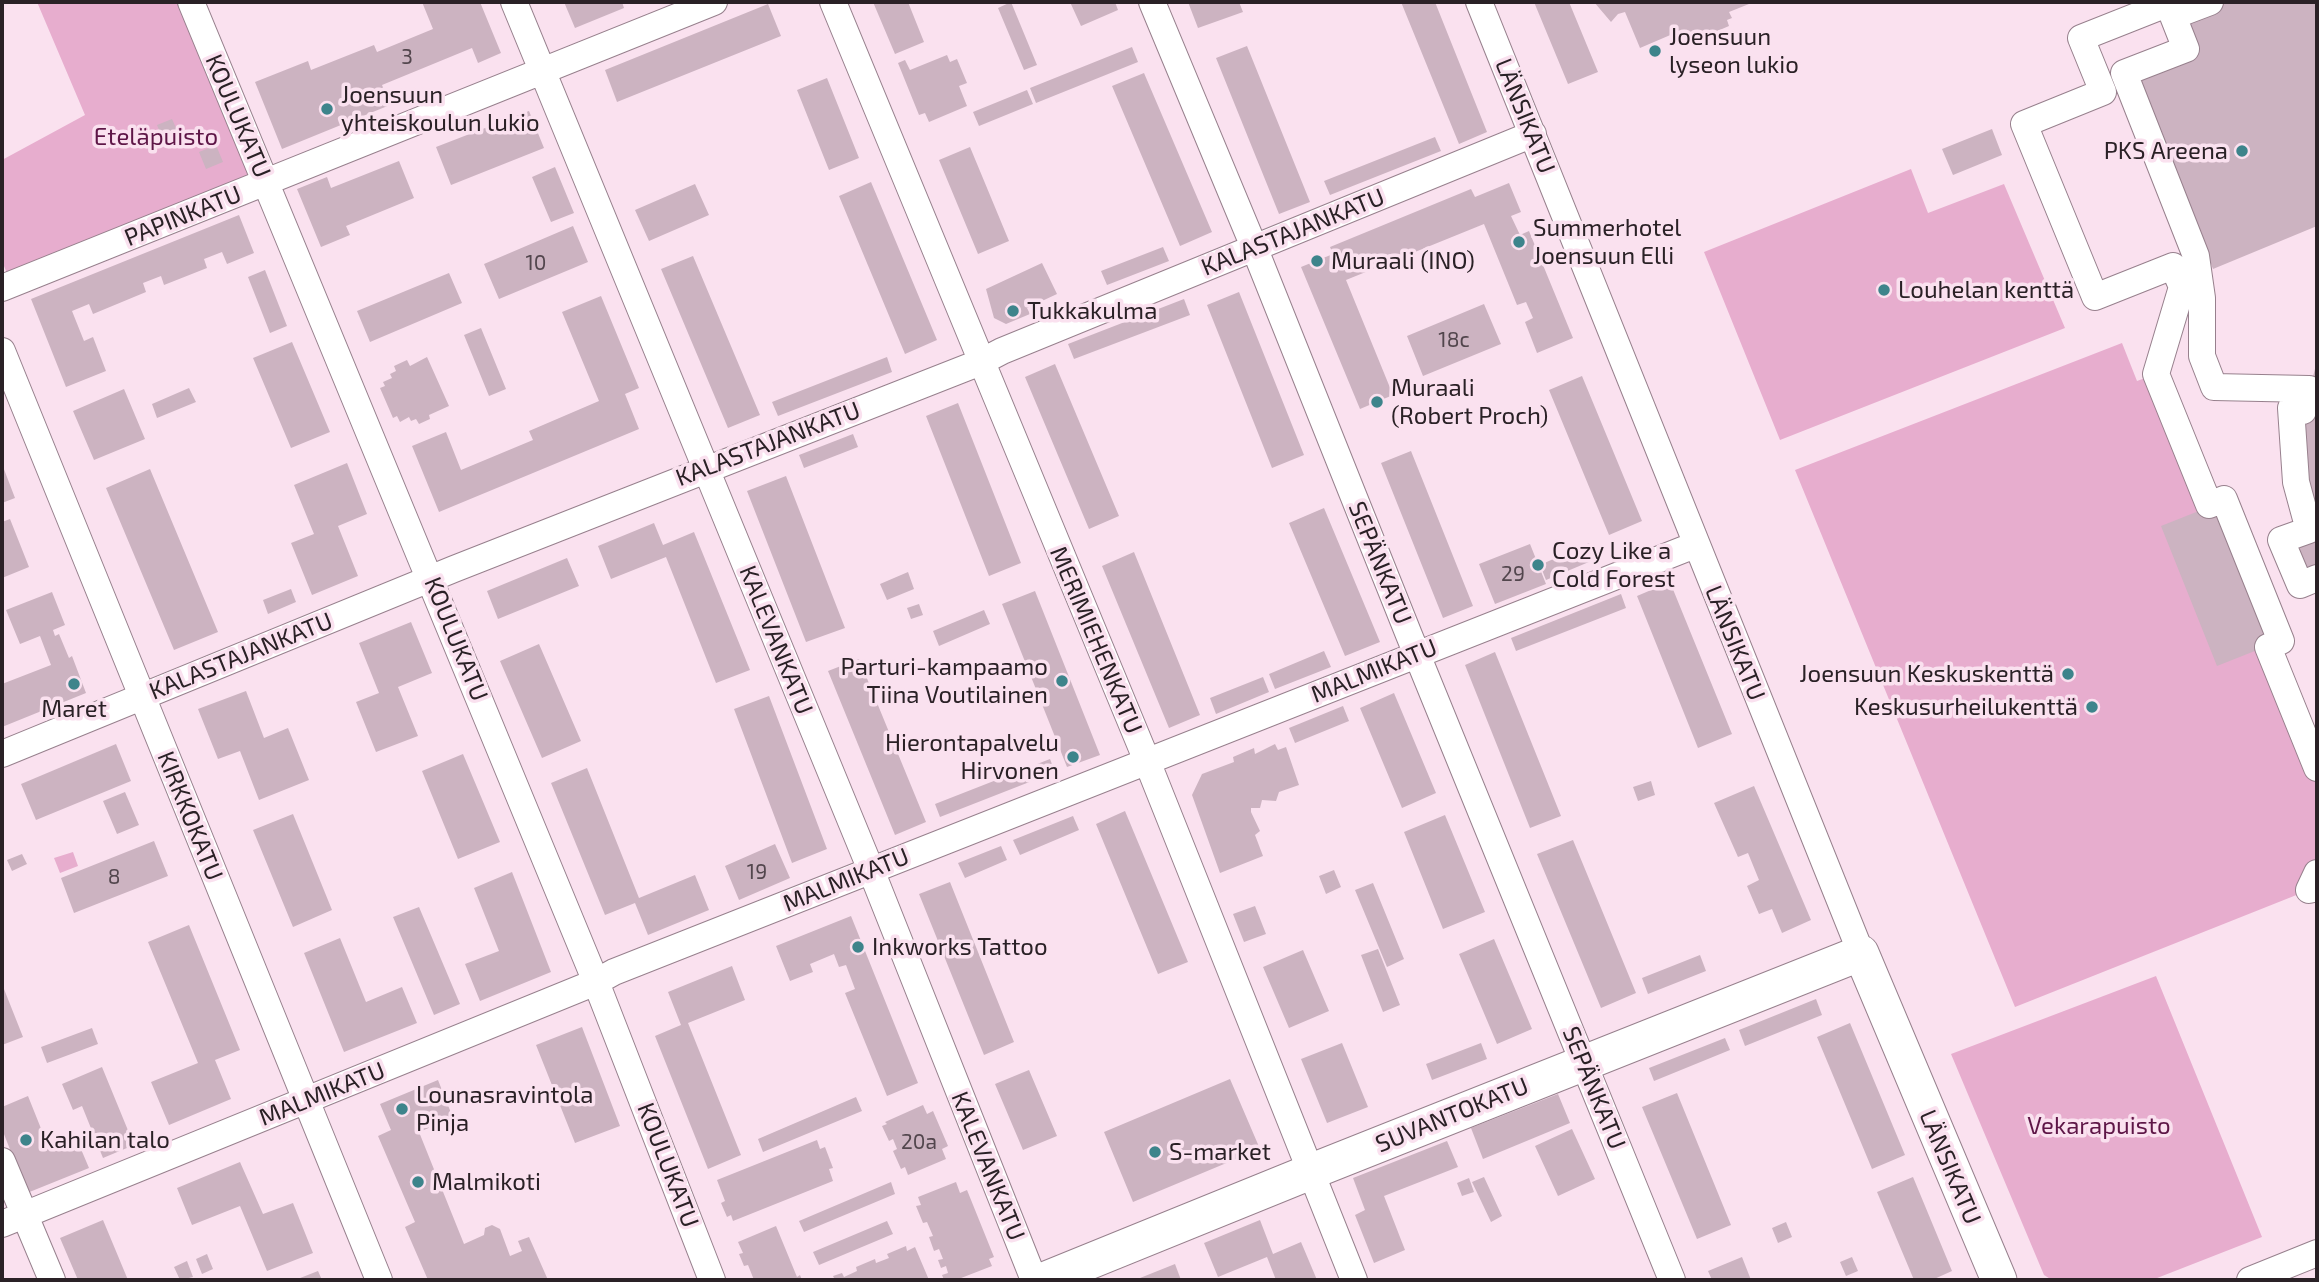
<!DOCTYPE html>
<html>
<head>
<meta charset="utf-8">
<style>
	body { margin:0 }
	#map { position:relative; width:2319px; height:1282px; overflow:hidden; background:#fae1ef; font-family:"Exo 2",sans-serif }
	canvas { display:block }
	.frame { position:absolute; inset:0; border:4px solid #2a2126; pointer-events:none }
</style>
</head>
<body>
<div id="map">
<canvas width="2319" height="1282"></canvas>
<div class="frame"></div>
</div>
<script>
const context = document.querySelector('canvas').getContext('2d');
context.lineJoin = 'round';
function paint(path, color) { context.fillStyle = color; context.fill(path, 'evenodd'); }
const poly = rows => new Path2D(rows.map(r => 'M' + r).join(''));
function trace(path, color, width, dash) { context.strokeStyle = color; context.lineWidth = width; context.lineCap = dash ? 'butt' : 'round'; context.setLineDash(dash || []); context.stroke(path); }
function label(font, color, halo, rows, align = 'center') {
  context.font = font + ' "Exo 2",sans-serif'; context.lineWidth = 7; context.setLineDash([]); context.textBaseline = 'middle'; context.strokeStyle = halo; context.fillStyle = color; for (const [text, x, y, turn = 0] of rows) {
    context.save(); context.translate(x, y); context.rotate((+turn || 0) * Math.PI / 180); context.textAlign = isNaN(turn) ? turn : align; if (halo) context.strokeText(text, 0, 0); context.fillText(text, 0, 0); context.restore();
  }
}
paint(poly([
	[37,2,182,2,255,178,8,276,2,261,2,160,85,115],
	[1911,169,1928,213,2004,184,2065,328,1780,440,1704,252],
	[2122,343,2137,381,2156,374,2317,768,2317,873,2309,890,2015,1007,1795,470],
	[73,852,78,866,60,873,54,858],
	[2156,976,2262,1237,2152,1280,2052,1280,2044,1275,1951,1054]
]), '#e7adce');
paint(poly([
	[422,2,480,2,501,53,478,63,472,48,382,85,390,105,282,149,255,82,308,61,311,70,374,45,377,52,433,29],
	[564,2,622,2,624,8,575,28],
	[873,2,908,2,924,42,895,54],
	[1011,2,1037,65,1024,70,998,8],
	[1070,2,1115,2,1118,10,1081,26],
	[1188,2,1239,2,1243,12,1198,28],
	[1401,2,1435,2,1487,132,1459,144],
	[1534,2,1569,2,1598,72,1568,84],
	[1594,2,1754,2,1729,12,1732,18,1727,20,1729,26,1694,41,1690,35,1685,36,1682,30,1640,48,1625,12,1618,14,1611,22],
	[2225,2,2317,2,2317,226,2213,269,2137,76,2189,53,2177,21],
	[768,4,781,36,617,102,605,70],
	[1247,46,1310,202,1279,214,1216,58],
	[1132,47,1138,62,1036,103,1030,88],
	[947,55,950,62,957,59,967,83,959,86,967,106,929,122,925,113,919,115,898,63,905,60,910,70],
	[1144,73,1212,232,1180,246,1112,86],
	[827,78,859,158,829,170,797,90],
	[1027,90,1033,104,979,126,973,112],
	[529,111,544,148,451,185,436,147],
	[172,119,182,141,166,147,157,125],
	[1992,129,2002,155,1953,175,1942,149],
	[1435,137,1441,151,1330,195,1324,181],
	[216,145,223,162,206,169,199,152],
	[970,147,1009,241,978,254,939,160],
	[399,161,414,198,346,226,350,235,321,247,297,189,327,177,331,188],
	[555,167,574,213,551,222,532,177],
	[871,182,937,340,905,354,839,196],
	[1509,183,1521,212,1511,216,1520,235,1529,231,1573,338,1537,353,1525,322,1533,318,1526,302,1517,305,1484,224,1346,280,1393,395,1360,409,1301,267,1333,254,1330,247,1471,189,1475,197],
	[695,184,709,215,649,241,635,210],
	[239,215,254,253,227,264,222,252,204,259,207,268,164,285,161,276,143,283,146,292,93,314,89,304,72,311,84,341,93,337,106,371,66,387,31,299],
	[573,226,588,262,499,299,484,264],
	[1163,247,1169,261,1107,285,1101,271],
	[693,256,760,415,728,428,661,269],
	[1042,263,1057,294,1027,308,1030,314,1006,324,994,318,986,289],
	[265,270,287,326,270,333,248,277],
	[449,273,462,303,370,342,357,311],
	[1239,292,1304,455,1272,468,1207,305],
	[601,296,639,388,625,394,639,429,439,512,412,446,446,432,461,470,533,440,529,431,599,401,562,312],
	[1184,299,1190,315,1074,359,1068,344],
	[1484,304,1501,344,1423,376,1407,336],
	[481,328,506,389,489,396,464,335],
	[292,342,330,432,291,448,253,358],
	[427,357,449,406,429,415,430,419,419,424,416,419,411,421,409,417,400,422,397,416,393,418,380,388,385,386,383,382,392,378,390,374,396,371,394,366,407,360,410,366],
	[887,357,892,372,778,416,772,402],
	[1055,364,1119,516,1089,529,1025,377],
	[2316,365,2317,577,2300,584,2282,540,2309,530,2304,411],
	[1582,376,1642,521,1609,535,1549,390],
	[189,388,196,402,157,418,152,404],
	[124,389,145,439,94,460,73,411],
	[958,403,1021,563,989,576,926,416],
	[853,434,858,447,804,468,799,455],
	[1411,451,1473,606,1443,618,1381,463],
	[347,463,367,514,338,526,358,576,312,595,291,543,314,534,294,485],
	[2,464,15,498,2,503],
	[150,469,218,632,174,650,106,488],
	[786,476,845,628,806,642,747,491],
	[2224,501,2280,641,2217,666,2161,526],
	[1324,508,1380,642,1345,656,1289,523],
	[10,519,29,567,2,578,2,522],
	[654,523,663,545,694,532,750,670,716,683,666,557,611,579,598,546],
	[1589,543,1596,559,1546,580,1540,565],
	[1530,544,1546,584,1495,604,1479,564],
	[1134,552,1200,715,1169,728,1102,566],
	[567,558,579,586,498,619,487,591],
	[908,572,914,589,887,600,880,584],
	[1670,582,1732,734,1698,748,1637,596],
	[291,589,296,602,268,614,263,600],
	[1035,591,1100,755,1067,767,1002,604],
	[52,592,65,625,53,630,55,636,59,634,69,658,72,656,86,693,2,727,2,684,51,665,40,636,20,644,6,610],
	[1621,594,1626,608,1516,651,1511,638],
	[919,604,923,615,911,619,907,608],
	[984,610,990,624,939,646,933,631],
	[411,622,432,673,398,687,418,736,376,752,356,702,379,693,359,643],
	[539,644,581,741,542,758,500,661],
	[1324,651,1331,667,1275,689,1269,674],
	[1495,652,1561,816,1530,828,1465,665],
	[859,659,926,822,895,835,828,671],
	[1263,677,1269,692,1216,714,1210,698],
	[246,691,264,738,288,728,309,780,259,800,240,751,218,759,198,709],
	[1394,693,1436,793,1402,808,1360,708],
	[769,696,827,849,792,863,734,709],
	[1343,706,1349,721,1295,743,1289,728],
	[116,744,131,781,36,820,21,784],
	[1275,744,1278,750,1286,747,1299,785,1279,792,1276,801,1262,800,1260,808,1251,808,1251,812,1260,831,1255,835,1263,856,1220,873,1192,795,1202,774,1234,762,1233,757,1254,748,1255,754],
	[463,754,500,842,458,859,422,771],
	[1050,759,1055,772,940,817,935,804],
	[587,768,639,898,695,875,709,910,648,935,635,903,605,915,551,783],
	[1651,781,1655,795,1638,801,1633,787],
	[1754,786,1811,920,1782,933,1772,909,1759,914,1747,886,1759,880,1748,853,1738,857,1714,803],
	[125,792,139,825,117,834,103,801],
	[1125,811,1188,962,1158,974,1096,824],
	[293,814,332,910,293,927,253,830],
	[1445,815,1485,912,1443,929,1404,832],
	[1073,816,1079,830,1020,855,1013,840],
	[1573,840,1636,993,1601,1008,1537,854],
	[154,841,168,876,74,913,61,878],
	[775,844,790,878,739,900,725,866],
	[1001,846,1007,860,965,878,958,863],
	[22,854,27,864,12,871,7,860],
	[1334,870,1341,887,1326,894,1319,876],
	[512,872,551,972,480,1001,465,964,499,951,474,888],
	[950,882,1014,1042,984,1055,919,894],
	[1373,883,1404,959,1387,967,1355,890],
	[1255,906,1266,934,1244,942,1233,914],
	[419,907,460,1004,434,1015,393,917],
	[851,916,918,1083,887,1096,845,993,855,989,846,965,839,967,834,954,810,964,813,972,790,981,776,946],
	[189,925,240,1050,215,1060,231,1099,169,1125,151,1082,198,1063,148,942],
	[340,938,366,1002,402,987,417,1023,344,1052,304,953],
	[1494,939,1532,1029,1497,1044,1459,954],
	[1378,949,1400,1005,1383,1012,1361,955],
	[1303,950,1329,1011,1289,1028,1263,967],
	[1700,955,1706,971,1648,994,1642,978],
	[732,966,745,1000,688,1023,741,1155,708,1169,655,1036,681,1025,668,992],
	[2,984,23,1037,2,1045],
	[1816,999,1822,1015,1745,1046,1739,1030],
	[1850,1023,1905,1155,1872,1169,1817,1037],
	[582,1027,620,1126,575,1143,536,1045],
	[92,1028,98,1044,47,1063,41,1047],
	[1725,1038,1730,1050,1654,1081,1649,1068],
	[1342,1043,1368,1107,1327,1123,1301,1059],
	[1481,1043,1487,1059,1432,1080,1426,1064],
	[102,1067,134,1145,103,1158,82,1106,73,1110,62,1084],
	[1029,1070,1057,1136,1023,1150,995,1084],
	[1230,1079,1260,1149,1133,1202,1104,1132],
	[438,1080,453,1118,419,1132,464,1244,484,1235,485,1228,492,1225,500,1229,510,1256,522,1251,518,1241,529,1237,548,1280,428,1280,405,1227,415,1222,378,1136,391,1130,380,1104],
	[1677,1093,1731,1225,1697,1239,1642,1107],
	[1558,1094,1570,1123,1483,1159,1471,1128],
	[28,1096,48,1146,75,1135,89,1168,27,1193,2,1129,2,1107],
	[856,1097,862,1111,763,1152,758,1139],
	[923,1105,927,1114,933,1111,948,1146,942,1149,946,1159,908,1175,905,1167,901,1169,893,1151,897,1149,893,1139,889,1141,882,1126,887,1124,885,1122],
	[1572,1129,1595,1179,1558,1196,1535,1146],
	[817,1140,820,1149,825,1147,833,1168,829,1169,833,1181,733,1221,731,1215,727,1217,721,1203,725,1201,717,1180],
	[1447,1141,1458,1167,1384,1196,1405,1250,1374,1263,1355,1215,1365,1210,1353,1178],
	[240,1162,263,1214,293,1203,313,1253,267,1271,240,1206,192,1225,177,1188],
	[1484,1177,1502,1216,1491,1222,1472,1182],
	[1913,1177,1952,1271,1932,1280,1914,1280,1877,1192],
	[1469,1178,1474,1192,1462,1196,1457,1183],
	[891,1182,895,1194,804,1232,799,1221],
	[956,1182,960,1193,967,1190,994,1257,989,1259,992,1266,956,1280,944,1280,942,1275,948,1273,946,1266,941,1268,938,1260,943,1259,939,1249,934,1251,929,1237,933,1236,927,1222,923,1223,916,1206,921,1205,918,1197],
	[103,1220,128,1280,78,1280,60,1238],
	[1260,1220,1273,1254,1301,1242,1317,1280,1276,1280,1267,1257,1218,1277,1204,1243],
	[887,1221,893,1234,819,1265,813,1252],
	[1786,1222,1792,1237,1778,1243,1772,1228],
	[776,1226,797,1277,800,1275,802,1280,754,1280,748,1265,744,1266,739,1254,743,1253,738,1242],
	[906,1246,907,1251,915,1247,929,1280,835,1280,833,1276,842,1273,844,1277,857,1271,856,1267,875,1259,876,1263,889,1258,887,1254],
	[207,1254,213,1269,202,1274,196,1259],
	[1742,1257,1751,1280,1712,1280,1708,1271],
	[1852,1257,1858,1271,1846,1276,1840,1262],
	[187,1261,193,1277,180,1280,174,1267],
	[1175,1264,1181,1280,1135,1280],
	[318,1271,322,1280,295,1280]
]), '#ccb3c1');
const minor = poly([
	[191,2,596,982,712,1280],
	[514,2,871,870,1034,1280],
	[833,2,1147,761,1354,1280],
	[1152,2,1254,247,1409,635,1672,1280],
	[1479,2,1861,953],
	[2172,2,2081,38,2103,92,2024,124,2095,297,2173,266,2182,287,2156,374,2209,505,2224,499,2281,641,2268,647,2317,768],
	[2210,2,2173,16,2186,49,2124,73,2196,256,2202,298,2202,356,2214,387,2309,389,2303,411,2291,408,2296,482,2309,530,2281,540,2300,585,2317,578],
	[2,288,714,2],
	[2,351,379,1280],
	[2,754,454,569,981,362,1002,351,1533,134],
	[2317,873,2309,890,2317,888],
	[2,1161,52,1280],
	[2,1224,596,982,614,972,1695,545],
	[2250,1280,2317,1253]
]);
const major = poly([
	[1044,1280,1310,1172,1861,953,1999,1280]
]);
trace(minor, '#97808d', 28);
trace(major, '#97808d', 37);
trace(minor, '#fff', 26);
trace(major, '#fff', 35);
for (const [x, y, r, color] of [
	[1655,51,7,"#3d848b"],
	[327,109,7,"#3d848b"],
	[2242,151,7,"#3d848b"],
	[1519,242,7,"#3d848b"],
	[1317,261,7,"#3d848b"],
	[1884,290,7,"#3d848b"],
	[1013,311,7,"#3d848b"],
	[1377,402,7,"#3d848b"],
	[1538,565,7,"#3d848b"],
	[2068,674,7,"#3d848b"],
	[1062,681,7,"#3d848b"],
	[74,684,7,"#3d848b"],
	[2092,707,7,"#3d848b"],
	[1073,757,7,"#3d848b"],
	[858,947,7,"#3d848b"],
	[402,1109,7,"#3d848b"],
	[26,1140,7,"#3d848b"],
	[1155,1152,7,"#3d848b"],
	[418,1182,7,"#3d848b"]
]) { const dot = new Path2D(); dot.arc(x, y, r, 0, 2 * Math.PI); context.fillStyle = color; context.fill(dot); trace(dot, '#fae1ef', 2.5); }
label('21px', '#52464d', null, [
	["3",407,57],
	["10",536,263],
	["18c",1454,340],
	["29",1513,574],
	["19",757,872],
	["8",114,877],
	["20a",919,1142]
]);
label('24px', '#2a2126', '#fae1ef', [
	["Joensuun",1669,37],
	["lyseon lukio",1669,65],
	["Joensuun",341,95],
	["yhteiskoulun lukio",341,123],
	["PKS Areena",2228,151,"right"],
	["Summerhotel",1533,228],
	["Joensuun Elli",1533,256],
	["Muraali (INO)",1331,261],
	["Louhelan kenttä",1898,290],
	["Tukkakulma",1027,311],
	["Muraali",1391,388],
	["(Robert Proch)",1391,416],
	["Cozy Like a",1552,551],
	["Cold Forest",1552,579],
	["Parturi-kampaamo",1048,667,"right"],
	["Tiina Voutilainen",1048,695,"right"],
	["Joensuun Keskuskenttä",2054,674,"right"],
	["Keskusurheilukenttä",2078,707,"right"],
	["Maret",74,709,"center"],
	["Hierontapalvelu",1059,743,"right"],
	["Hirvonen",1059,771,"right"],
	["Inkworks Tattoo",872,947],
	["Lounasravintola",416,1095],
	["Pinja",416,1123],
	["Kahilan talo",40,1140],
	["S-market",1169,1152],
	["Malmikoti",432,1182]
], 'left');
label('24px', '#2a2126', '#fae1ef', [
	["KOULUKATU",238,116,67],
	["LÄNSIKATU",1525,116,68],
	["PAPINKATU",183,216,-22],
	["KALASTAJANKATU",1293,232,-22],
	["KALASTAJANKATU",768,444,-21],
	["SEPÄNKATU",1380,563,68],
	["KOULUKATU",456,639,68],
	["KALEVANKATU",776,640,68],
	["MERIMIEHENKATU",1096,640,67],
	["LÄNSIKATU",1735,643,68],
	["KALASTAJANKATU",241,656,-22],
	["MALMIKATU",1374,671,-22],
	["KIRKKOKATU",190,816,68],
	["MALMIKATU",846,880,-22],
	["SEPÄNKATU",1594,1088,68],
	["MALMIKATU",322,1094,-22],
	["SUVANTOKATU",1452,1115,-22],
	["KOULUKATU",668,1165,69],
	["KALEVANKATU",988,1166,68],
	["LÄNSIKATU",1950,1167,67]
]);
label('24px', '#5e1647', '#fae1ef', [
	["Eteläpuisto",156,137],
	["Vekarapuisto",2099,1126]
]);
</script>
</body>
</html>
